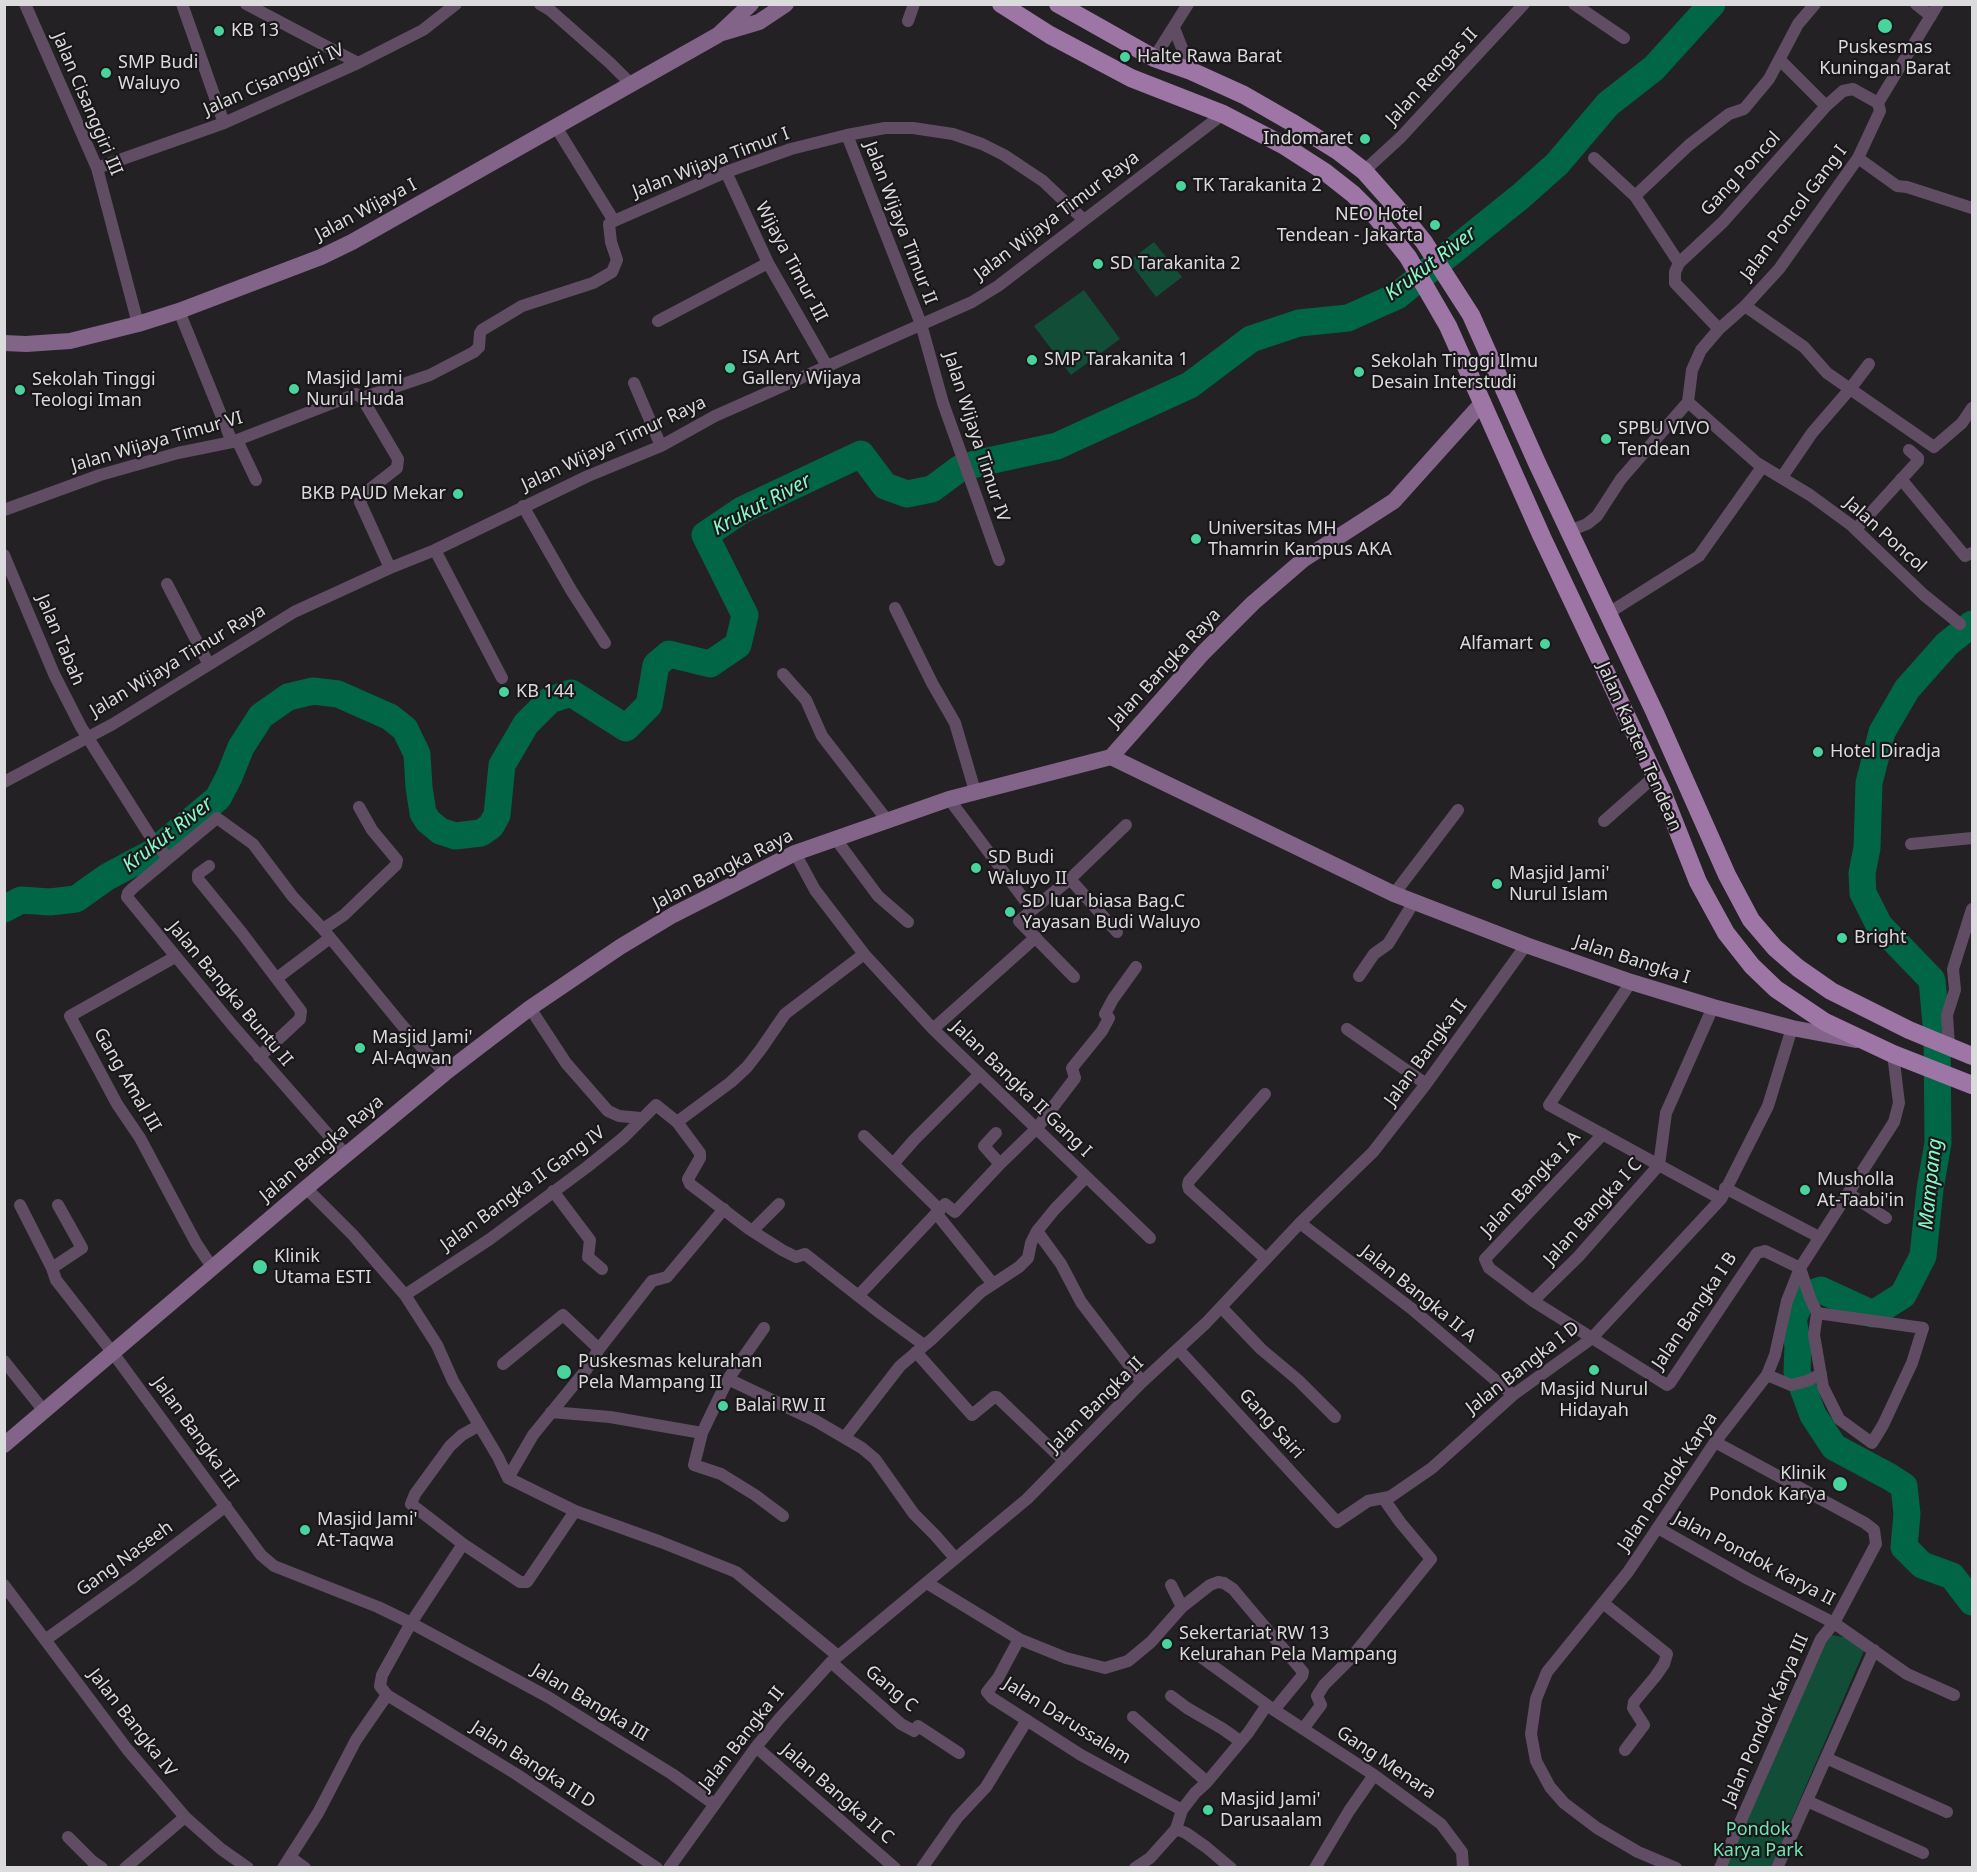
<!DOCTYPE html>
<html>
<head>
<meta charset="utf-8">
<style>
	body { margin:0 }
	#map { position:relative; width:1977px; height:1872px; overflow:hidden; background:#232124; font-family:"Noto Sans",sans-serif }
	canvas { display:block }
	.frame { position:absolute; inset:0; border:6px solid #dbdadc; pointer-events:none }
</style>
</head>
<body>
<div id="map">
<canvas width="1977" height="1872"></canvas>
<div class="frame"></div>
</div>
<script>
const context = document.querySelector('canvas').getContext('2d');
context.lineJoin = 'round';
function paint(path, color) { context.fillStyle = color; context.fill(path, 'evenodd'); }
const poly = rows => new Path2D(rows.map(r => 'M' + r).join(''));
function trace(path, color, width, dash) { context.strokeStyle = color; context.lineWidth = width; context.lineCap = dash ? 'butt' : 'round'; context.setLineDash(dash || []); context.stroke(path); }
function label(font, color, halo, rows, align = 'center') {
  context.font = font + ' "Noto Sans",sans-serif'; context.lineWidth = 4.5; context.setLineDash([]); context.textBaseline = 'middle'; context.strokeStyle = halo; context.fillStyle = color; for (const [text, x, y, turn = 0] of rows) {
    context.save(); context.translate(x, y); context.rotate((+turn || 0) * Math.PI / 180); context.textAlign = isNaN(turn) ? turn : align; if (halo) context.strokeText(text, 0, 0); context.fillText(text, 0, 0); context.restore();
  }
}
paint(poly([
	[1154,242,1182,277,1156,297,1129,261],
	[1084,290,1120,339,1071,375,1034,326],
	[1827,1634,1848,1638,1864,1651,1771,1867,1721,1868]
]), '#124e37');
trace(poly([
	[1972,624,1947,644,1907,689,1882,732,1869,783,1867,848,1862,873,1863,893,1879,925,1932,980,1937,1035,1938,1143,1930,1189,1923,1256,1903,1295,1873,1314,1821,1290,1803,1296,1793,1319,1798,1346,1797,1372,1813,1415,1834,1447,1890,1477,1904,1486,1907,1514,1904,1547,1922,1565,1952,1576,1972,1602],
	[4,909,21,900,50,902,76,899,107,877,152,853,218,798,229,777,241,747,261,716,288,697,313,691,338,694,390,717,405,729,417,754,419,787,423,813,428,821,440,831,455,836,481,833,491,826,497,815,502,765,526,724,550,700,571,693,626,728,649,705,656,665,669,654,710,664,738,645,745,615,705,535,742,510,861,454,885,486,907,494,932,489,959,469,979,463,1057,446,1190,385,1251,339,1299,323,1348,318,1397,296,1521,196,1557,164,1608,104,1654,68,1712,4]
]), '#006645', 27);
trace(poly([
	[25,4,97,168,138,324],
	[182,4,224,123],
	[246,4,358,63],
	[540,4,550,10,610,63,631,84],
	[1574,4,1624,38],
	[1916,4,1931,16],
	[908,21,914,4],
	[1174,28,1191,71],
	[1154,58,1188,4],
	[1780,60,1826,106],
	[556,127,614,221],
	[847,135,921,324,943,403,999,560],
	[1594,158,1635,196,1679,263],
	[1858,158,1897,186,1907,187,1972,208],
	[97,168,224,123,358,63,423,30,456,4],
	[1364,171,1401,137,1524,4],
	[726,172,768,263,827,366],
	[1635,196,1689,145,1729,114,1744,109,1769,79,1798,24,1815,4],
	[614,221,726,172,791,149,847,135,885,128,913,128,953,134,982,144,1004,155,1043,181,1084,220],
	[1745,306,1804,347,1827,373,1934,447,1962,423,1972,408],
	[179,311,232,442],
	[658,321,768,263],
	[1719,329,1675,283,1675,272,1679,263,1723,222,1826,106,1843,91,1853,89,1878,103],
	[634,383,661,446],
	[362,398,430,375,474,352,479,347,480,333,482,330,522,306,593,283,612,272,617,260,611,242,609,224,614,221],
	[1688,402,1692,370,1701,350,1719,329,1745,306,1779,269,1858,158,1880,111,1878,103,1938,4],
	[1688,402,1757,463,1810,495,1851,525,1924,595,1960,624],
	[237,440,256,480],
	[1782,477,1812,433,1850,389,1869,364],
	[1901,479,1965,556,1972,553],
	[523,506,571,590,605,643],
	[4,510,100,475,178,453,232,442,356,394,362,398,398,459,397,468,365,493,360,502,390,568],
	[1856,529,1918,461,1918,458,1909,450],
	[1569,531,1587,524,1597,516,1621,479,1688,402],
	[435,550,502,678],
	[4,555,54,674,81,727,152,839,168,858],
	[167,584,208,663],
	[895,608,932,683,955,723,975,791],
	[1607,614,1699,556,1762,467],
	[783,674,806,700,822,736,887,820],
	[4,782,113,724,294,612,390,568,435,550,588,476,661,446,715,416,972,302,998,286,1223,114],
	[949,799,1032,910,1070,879,1117,932],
	[1604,821,1654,777],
	[835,838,878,896,908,922],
	[1911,844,1972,838],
	[795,853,815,890,864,954,933,1029,1150,1238],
	[209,866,198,874,198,879,242,933,301,1011,300,1019,259,1057],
	[1070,879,1126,825],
	[1394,894,1458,810],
	[1032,910,1019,921,1074,977],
	[323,929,344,915,396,865,397,860,372,830,359,807],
	[175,957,70,1016,117,1104,140,1138,196,1243,212,1267],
	[1359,976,1374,954,1388,944,1414,902],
	[277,978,330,938],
	[1631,982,1549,1105,1721,1199],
	[1713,1007,1666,1113,1659,1165,1578,1257,1533,1301,1667,1385,1670,1383,1757,1253,1765,1251,1800,1268,1810,1298,1817,1313,1814,1335,1823,1387,1839,1419,1872,1443,1883,1425,1912,1363,1923,1328,1817,1313],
	[530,1008,566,1063,608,1111,619,1116,641,1118],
	[933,1029,1036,937],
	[1347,1029,1426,1084],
	[1949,1046,1947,1015,1955,990,1953,969,1972,909],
	[1265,1094,1189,1181,1188,1185,1189,1189,1266,1259],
	[677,1122,731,1082,747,1067,761,1049,785,1014,864,954],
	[864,1136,893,1164,914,1140,980,1074],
	[346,1155,233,1026,127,897,128,893,133,888,217,818,253,844,293,897,323,929,401,1024,445,1073],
	[893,1164,940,1210],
	[1000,1164,1037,1128,1075,1078,1072,1068,1102,1031,1109,1018,1105,1014,1113,999,1136,967],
	[306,1188,353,1235,405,1295,437,1345,453,1381,498,1457,508,1478,575,1511,661,1542,736,1572,838,1656],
	[1725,1188,1819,1237],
	[553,1191,590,1240,588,1257,602,1269],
	[1848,1193,1886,1218],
	[20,1205,52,1268],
	[58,1205,82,1248,52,1268,56,1280,113,1353,261,1555,274,1566,378,1607,411,1623,548,1697,672,1774,714,1804],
	[936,1213,993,1284],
	[1300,1223,1412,1309,1513,1395],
	[752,1231,779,1204],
	[1037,1231,1061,1264,1081,1302,1142,1382],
	[405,1295,490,1239,587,1167,623,1138,656,1105,677,1122,700,1153,700,1158,688,1179,690,1184,749,1229,782,1250,796,1257,805,1254,880,1313,924,1345],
	[858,1296,945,1204,955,1212,1000,1164,984,1146,996,1133],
	[1533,1301,1489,1268,1485,1259,1603,1134],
	[1221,1307,1261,1349,1298,1380,1335,1417],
	[764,1328,728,1379,816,1421,862,1448,875,1459,914,1514,935,1535,955,1558],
	[1179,1350,1337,1522,1368,1501,1389,1497],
	[916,1352,972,1415,994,1397,997,1397,1064,1461],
	[4,1361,44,1411],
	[503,1364,563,1315,599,1349],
	[1767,1375,1791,1385,1807,1381,1821,1374],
	[728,1379,702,1433,694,1465,721,1474,755,1495,783,1516],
	[551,1412,610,1417,702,1433],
	[478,1426,462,1435,450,1446,415,1494,411,1504,463,1544,520,1582,527,1582,575,1511],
	[845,1437,900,1366,932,1339,981,1292,1019,1267,1028,1258,1031,1243,1037,1231,1055,1209,1086,1177],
	[1715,1442,1865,1523,1874,1530,1876,1544,1834,1623,1821,1639,1720,1868],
	[508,1478,533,1435,586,1370,599,1349,652,1281,667,1277,724,1209],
	[1658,1528,1748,1579,1834,1623,1907,1674,1954,1695],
	[463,1544,411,1623,382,1675,380,1686,387,1695,516,1774,657,1868],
	[927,1583,1019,1639,1066,1658,1105,1668,1128,1661,1151,1642,1182,1607,1210,1585,1218,1582,1224,1583,1233,1589,1303,1672,1302,1676,1274,1710],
	[4,1585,127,1749,185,1817,221,1849,248,1868],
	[1171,1585,1182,1607],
	[1603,1603,1667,1654,1664,1664,1655,1677,1634,1702,1633,1708,1644,1725,1625,1750],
	[1019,1639,998,1678,987,1692,992,1698,1081,1755,1182,1810],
	[45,1640,133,1577,226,1506],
	[1198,1655,1274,1710,1374,1775,1441,1824,1462,1852,1463,1868],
	[831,1662,901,1724,914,1731,918,1726,959,1753],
	[1171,1696,1187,1708,1223,1729,1240,1741],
	[1133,1717,1207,1782],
	[1303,1729,1321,1705,1317,1696,1324,1685,1350,1659,1431,1559,1400,1522,1386,1502,1387,1499,1432,1468,1513,1395,1591,1339,1721,1199,1768,1106,1792,1028],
	[756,1747,895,1868],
	[1826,1758,1947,1812],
	[1807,1801,1923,1853],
	[1176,1829,1182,1810,1195,1793,1207,1782,1248,1733,1267,1705],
	[68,1837,92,1861,102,1868],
	[291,1858,305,1868],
	[125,1868,185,1817],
	[283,1868,318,1813,356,1740,387,1695],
	[669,1868,756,1747,779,1719,831,1662,1027,1499,1142,1382,1206,1323,1300,1223,1373,1152,1426,1084,1526,945],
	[922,1868,957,1818,986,1787,1027,1720],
	[1135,1868,1150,1858,1176,1829,1186,1833,1206,1847,1231,1868],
	[1315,1868,1349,1811,1374,1775],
	[1676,1868,1638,1852,1597,1828,1564,1803,1550,1787,1536,1761,1531,1734,1536,1699,1547,1672,1628,1572,1715,1442,1767,1375,1775,1355,1787,1301,1800,1268,1894,1122,1899,1103,1893,1054],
	[1777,1868,1874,1650]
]), '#604d64', 12);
trace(poly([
	[722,33,759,22,786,4],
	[4,343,26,344,70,341,138,324,179,311,321,257,352,242,718,35,751,4],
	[1111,757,1394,894,1526,945,1631,982,1713,1007,1792,1028,1856,1040],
	[4,1445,306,1188,445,1073,530,1008,620,947,673,915,795,853,949,799,1111,757,1203,653,1253,603,1304,559,1394,501,1483,402]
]), '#836489', 16);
trace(poly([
	[1001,4,1050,35,1131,78,1223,114,1283,145,1325,172,1353,194,1377,218,1408,257,1448,326,1542,537,1662,791,1698,882,1726,933,1752,966,1776,989,1825,1022,1893,1054,1972,1085],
	[1058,4,1154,58,1191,71,1244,95,1291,122,1338,151,1364,171,1396,207,1424,242,1471,315,1537,463,1655,713,1727,875,1751,920,1775,948,1798,968,1831,991,1909,1030,1972,1056]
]), '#9e76a6', 18);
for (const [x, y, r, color] of [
	[1885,26,8,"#49d49d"],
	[219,31,6,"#49d49d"],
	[1125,57,6,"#49d49d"],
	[106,73,6,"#49d49d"],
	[1365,139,6,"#49d49d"],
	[1181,186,6,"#49d49d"],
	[1435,225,6,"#49d49d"],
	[1098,264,6,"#49d49d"],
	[1032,360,6,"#49d49d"],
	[730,368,6,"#49d49d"],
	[1359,372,6,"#49d49d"],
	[294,389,6,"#49d49d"],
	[20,390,6,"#49d49d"],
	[1606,439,6,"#49d49d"],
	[458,494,6,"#49d49d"],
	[1196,539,6,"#49d49d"],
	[1545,644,6,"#49d49d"],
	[504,692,6,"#49d49d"],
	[1818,752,6,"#49d49d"],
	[976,868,6,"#49d49d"],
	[1497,884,6,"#49d49d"],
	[1010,912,6,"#49d49d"],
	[1842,938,6,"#49d49d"],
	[360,1048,6,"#49d49d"],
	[1805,1190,6,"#49d49d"],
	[260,1267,8,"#49d49d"],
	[1594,1370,6,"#49d49d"],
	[564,1372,8,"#49d49d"],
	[723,1406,6,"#49d49d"],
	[1840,1484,8,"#49d49d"],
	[305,1530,6,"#49d49d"],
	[1167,1644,6,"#49d49d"],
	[1208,1810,6,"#49d49d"]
]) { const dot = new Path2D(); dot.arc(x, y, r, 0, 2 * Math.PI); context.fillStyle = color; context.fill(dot); trace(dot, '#1a171a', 2); }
label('18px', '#dbdadc', '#1a171a', [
	["KB 13",231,31],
	["Puskesmas",1885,48,"center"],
	["Kuningan Barat",1885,69,"center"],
	["Halte Rawa Barat",1137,57],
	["SMP Budi",118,63],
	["Waluyo",118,84],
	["Indomaret",1353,139,"right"],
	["TK Tarakanita 2",1193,186],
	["NEO Hotel",1423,215,"right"],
	["Tendean - Jakarta",1423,236,"right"],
	["SD Tarakanita 2",1110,264],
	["ISA Art",742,358],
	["Gallery Wijaya",742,379],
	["SMP Tarakanita 1",1044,360],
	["Sekolah Tinggi Ilmu",1371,362],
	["Desain Interstudi",1371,383],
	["Masjid Jami",306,379],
	["Nurul Huda",306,400],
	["Sekolah Tinggi",32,380],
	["Teologi Iman",32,401],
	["SPBU VIVO",1618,429],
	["Tendean",1618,450],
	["BKB PAUD Mekar",446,494,"right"],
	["Universitas MH",1208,529],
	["Thamrin Kampus AKA",1208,550],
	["Alfamart",1533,644,"right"],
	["KB 144",516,692],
	["Hotel Diradja",1830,752],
	["SD Budi",988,858],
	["Waluyo II",988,879],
	["Masjid Jami'",1509,874],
	["Nurul Islam",1509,895],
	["SD luar biasa Bag.C",1022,902],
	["Yayasan Budi Waluyo",1022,923],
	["Bright",1854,938],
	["Masjid Jami'",372,1038],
	["Al-Aqwan",372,1059],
	["Musholla",1817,1180],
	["At-Taabi'in",1817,1201],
	["Klinik",274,1257],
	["Utama ESTI",274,1278],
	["Puskesmas kelurahan",578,1362],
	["Pela Mampang II",578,1383],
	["Masjid Nurul",1594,1390,"center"],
	["Hidayah",1594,1411,"center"],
	["Balai RW II",735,1406],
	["Klinik",1826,1474,"right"],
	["Pondok Karya",1826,1495,"right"],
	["Masjid Jami'",317,1520],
	["At-Taqwa",317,1541],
	["Sekertariat RW 13",1179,1634],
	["Kelurahan Pela Mampang",1179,1655],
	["Masjid Jami'",1220,1800],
	["Darusaalam",1220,1821]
], 'left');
label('18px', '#dbdadc', '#1a171a', [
	["Jalan Rengas II",1432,77,-47],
	["Jalan Cisanggiri IV",274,80,-24],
	["Jalan Cisanggiri III",87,104,67],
	["Jalan Wijaya Timur I",711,163,-21],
	["Gang Poncol",1741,174,-47],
	["Jalan Wijaya I",366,210,-28],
	["Jalan Poncol Gang I",1794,213,-53],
	["Jalan Wijaya Timur Raya",1057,216,-37],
	["Jalan Wijaya Timur II",900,223,69],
	["Wijaya Timur III",791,262,62],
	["Jalan Wijaya Timur IV",976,437,72],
	["Jalan Wijaya Timur VI",157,442,-16],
	["Jalan Wijaya Timur Raya",614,444,-25],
	["Jalan Poncol",1885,535,42],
	["Jalan Tabah",60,640,67],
	["Jalan Wijaya Timur Raya",178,661,-31],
	["Jalan Bangka Raya",1165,668,-47],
	["Jalan Kapten Tendean",1639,747,66],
	["Jalan Bangka Raya",723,870,-27],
	["Jalan Bangka I",1632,960,18],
	["Jalan Bangka Buntu II",230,994,50],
	["Jalan Bangka II",1426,1053,-54],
	["Gang Amal III",127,1080,60],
	["Jalan Bangka II Gang I",1021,1089,44],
	["Jalan Bangka Raya",322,1149,-40],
	["Jalan Bangka I A",1531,1184,-47],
	["Jalan Bangka II Gang IV",523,1189,-36],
	["Jalan Bangka I C",1593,1212,-48],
	["Jalan Bangka II A",1418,1294,39],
	["Jalan Bangka I B",1695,1311,-56],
	["Jalan Bangka I D",1523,1368,-38],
	["Jalan Bangka II",1096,1405,-45],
	["Gang Sairi",1271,1424,48],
	["Jalan Bangka III",195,1433,54],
	["Jalan Pondok Karya",1668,1482,-56],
	["Gang Naseeh",125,1559,-36],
	["Jalan Pondok Karya II",1754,1559,28],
	["Gang C",891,1689,40],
	["Jalan Bangka III",590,1703,31],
	["Jalan Pondok Karya III",1766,1720,-66],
	["Jalan Darussalam",1067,1721,32],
	["Jalan Bangka IV",132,1723,52],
	["Jalan Bangka II",742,1739,-52],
	["Gang Menara",1386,1763,34],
	["Jalan Bangka II D",533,1765,33],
	["Jalan Bangka II C",837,1794,41]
]);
label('18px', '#72e5b3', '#1a171a', [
	["Pondok",1758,1830],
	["Karya Park",1758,1851]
]);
label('italic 20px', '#87fac7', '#1a171a', [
	["Krukut River",1431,264,-37],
	["Krukut River",762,505,-28],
	["Krukut River",168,835,-38],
	["Mampang",1931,1184,-84]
]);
</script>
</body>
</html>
